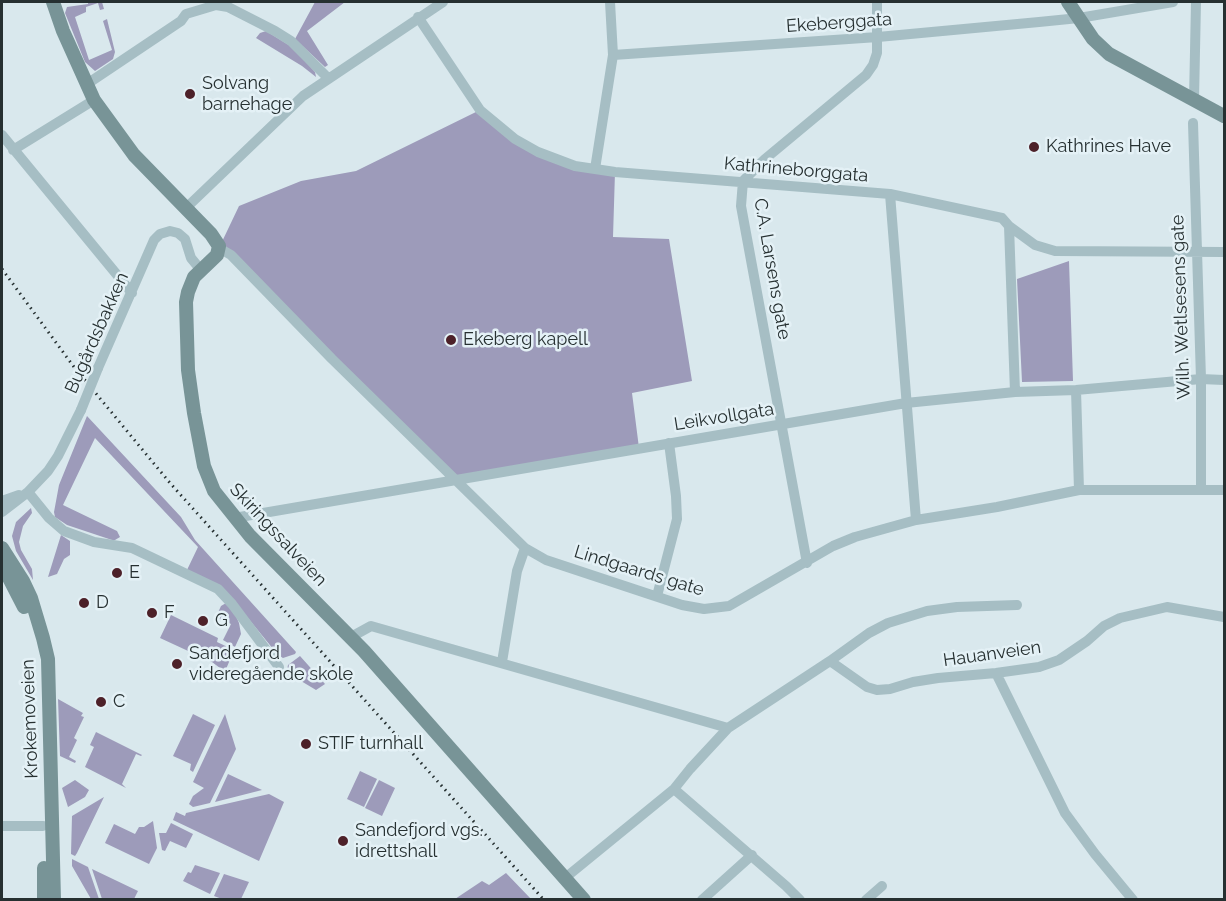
<!DOCTYPE html>
<html>
<head>
<meta charset="utf-8">
<style>
	body { margin:0 }
	#map { position:relative; width:1226px; height:901px; overflow:hidden; background:#d9e8ed; font-family:Raleway,sans-serif }
	canvas { display:block }
	.frame { position:absolute; inset:0; border:3px solid #263031; pointer-events:none }
</style>
</head>
<body>
<div id="map">
<canvas width="1226" height="901"></canvas>
<div class="frame"></div>
</div>
<script>
const context = document.querySelector('canvas').getContext('2d');
context.lineJoin = 'round';
function paint(path, color) { context.fillStyle = color; context.fill(path, 'evenodd'); }
const poly = rows => new Path2D(rows.map(r => 'M' + r).join(''));
function trace(path, color, width, dash) { context.strokeStyle = color; context.lineWidth = width; context.lineCap = dash ? 'butt' : 'round'; context.setLineDash(dash || []); context.stroke(path); }
function label(font, color, halo, rows, align = 'center') {
  context.font = font + ' Raleway,sans-serif'; context.lineWidth = 5; context.setLineDash([]); context.textBaseline = 'middle'; context.strokeStyle = halo; context.fillStyle = color; for (const [text, x, y, turn = 0] of rows) {
    context.save(); context.translate(x, y); context.rotate((+turn || 0) * Math.PI / 180); context.textAlign = isNaN(turn) ? turn : align; if (halo) context.strokeText(text, 0, 0); context.fillText(text, 0, 0); context.restore();
  }
}
paint(poly([
	[88,2,102,2,104,9,100,10,98,3,86,7,86,12,75,17,89,60,112,50,103,21,107,19,115,52,113,59,95,71,85,62,65,13,67,7,88,4],
	[315,2,345,2,307,31,328,65,325,67,295,39],
	[266,31,292,47,315,72,316,77,302,66,256,38,260,33],
	[480,110,515,139,558,160,615,172,613,237,669,239,692,381,632,393,639,448,454,479,219,248,239,206,301,181,356,171],
	[1069,261,1073,381,1022,382,1017,279],
	[87,416,181,517,195,540,296,652,295,654,283,658,278,655,230,596,187,570,198,547,95,438,63,505,117,531,120,537,115,540,112,540,67,525,55,517,54,512,59,485],
	[31,508,32,513,23,526,19,542,21,550,32,569,33,580,16,551,12,536,16,522],
	[61,535,70,541,70,555,64,559,57,574,48,577],
	[226,603,235,614,239,623,241,634,235,647,223,640,231,624,216,617,221,606],
	[171,615,218,638,217,642,234,650,224,674,221,674,220,668,212,662,160,638],
	[300,656,325,684,316,690,291,675,287,670,288,665],
	[58,699,83,713,81,716,84,717,74,738,77,740,69,757,76,761,75,763,60,756],
	[193,714,215,725,193,772,190,770,191,764,173,756],
	[225,714,236,749,210,803,193,807,189,804,193,796,204,788,193,782],
	[96,732,142,755,141,756,136,754,122,784,126,788,85,767,94,747,90,745],
	[360,771,377,779,364,807,347,799],
	[228,774,262,790,215,802],
	[75,780,89,790,85,797,68,807,62,788],
	[379,780,395,788,382,816,365,808],
	[269,794,284,802,259,861,173,820,176,812,185,816,186,813],
	[104,797,77,853,75,856,71,854,72,816],
	[153,821,157,848,149,864,105,843,114,824,135,834,139,827,144,827],
	[171,823,193,834,186,848,170,841,165,851,162,850,159,833,166,833],
	[72,859,88,867,99,899,91,899,72,866],
	[195,865,220,873,210,894,183,881,188,872,191,873],
	[92,869,138,891,134,899,102,899],
	[506,873,531,899,455,899,482,881,489,885],
	[224,874,249,882,241,899,222,899,214,896]
]), '#9d9bba');
trace(poly([
	[418,17,480,110,515,139,538,152,575,166,615,172,890,194,1002,218,1009,226,1035,245,1055,251,1224,252],
	[613,55,878,37,1039,22,1079,18,1173,2],
	[87,84,181,21,186,14,216,5,228,7,275,31,291,41,328,78],
	[1194,100,1196,2],
	[1193,123,1201,379,1201,490],
	[2,135,132,293],
	[13,150,94,100],
	[595,169,613,55,610,2],
	[890,194,916,520],
	[186,208,303,96,443,2],
	[1009,226,1015,392],
	[219,248,231,255,332,359,525,548,546,560,682,605,704,609,729,606,833,546,855,537,916,520,997,507,1079,490,1224,490],
	[98,368,154,240,160,234,170,231,178,233,185,239,191,258,200,269],
	[1076,390,1079,490],
	[28,492,49,518,64,531,94,542,132,548,218,589,232,604,279,667],
	[2,501,19,495],
	[2,512,28,492,48,471,58,456,81,410],
	[234,518,906,403,1015,392,1076,390,1201,379,1224,380],
	[807,563,741,206,743,181,765,159,866,75,873,65,877,53,877,2],
	[657,596,677,519,676,496,669,443],
	[351,637,371,626,728,728],
	[830,661,867,687,877,690,890,689,913,682,938,678,996,673,1039,667,1059,660,1087,641,1104,626,1120,618,1167,607,1224,617],
	[502,662,517,571,525,548],
	[996,673,1065,813,1095,854,1133,900],
	[674,789,786,886,800,900],
	[2,826,43,826],
	[565,878,674,789,690,769,728,728,830,661,869,633,888,623,927,611,957,607,1017,605],
	[702,900,752,855],
	[866,900,882,886]
]), '#a6bec4', 10);
trace(poly([
	[53,2,63,31,94,100,134,155,211,234,219,246,217,255,194,277,188,292,186,302,188,370,194,413,204,466,214,491,250,536,364,651,584,900],
	[1068,2,1093,39,1109,54,1224,116],
	[2,548,23,581,31,598,43,638,48,659,54,900],
	[2,568,7,574,24,607],
	[44,868,44,900]
]), '#789497', 14);
trace(poly([
	[2,269,74,367,170,483,544,900]
]), '#263031', 3, [1.5, 4.5]);
trace(poly([
	[81,410,98,368]
]), '#a6bec4', 10);
for (const [x, y, r, color] of [
	[190,94,6,"#4d2129"],
	[1034,147,6,"#4d2129"],
	[451,340,6,"#4d2129"],
	[117,573,6,"#4d2129"],
	[84,603,6,"#4d2129"],
	[152,613,6,"#4d2129"],
	[203,621,6,"#4d2129"],
	[177,664,6,"#4d2129"],
	[101,702,6,"#4d2129"],
	[306,744,6,"#4d2129"],
	[343,841,6,"#4d2129"]
]) { const dot = new Path2D(); dot.arc(x, y, r, 0, 2 * Math.PI); context.fillStyle = color; context.fill(dot); trace(dot, '#e4f1f6', 2); }
label('18px', '#263031', '#e4f1f6', [
	["Ekeberggata",839,23,-4],
	["Kathrineborggata",796,170,5],
	["C.A. Larsens gate",772,269,80],
	["Wilh. Wetlsesens gate",1181,307,-92],
	["Bugårdsbakken",97,333,-66],
	["Leikvollgata",724,417,-9],
	["Skiringssalveien",278,535,47],
	["Lindgaards gate",639,571,17],
	["Hauanveien",992,654,-8],
	["Krokemoveien",30,719,-92]
]);
label('18px', '#263031', '#e4f1f6', [
	["Solvang",202,84],
	["barnehage",202,105],
	["Kathrines Have",1046,147],
	["Ekeberg kapell",463,340],
	["E",129,573],
	["D",96,603],
	["F",164,613],
	["G",215,621],
	["Sandefjord",189,654],
	["videregående skole",189,675],
	["C",113,702],
	["STIF turnhall",318,744],
	["Sandefjord vgs.",355,831],
	["idrettshall",355,852]
], 'left');
</script>
</body>
</html>
